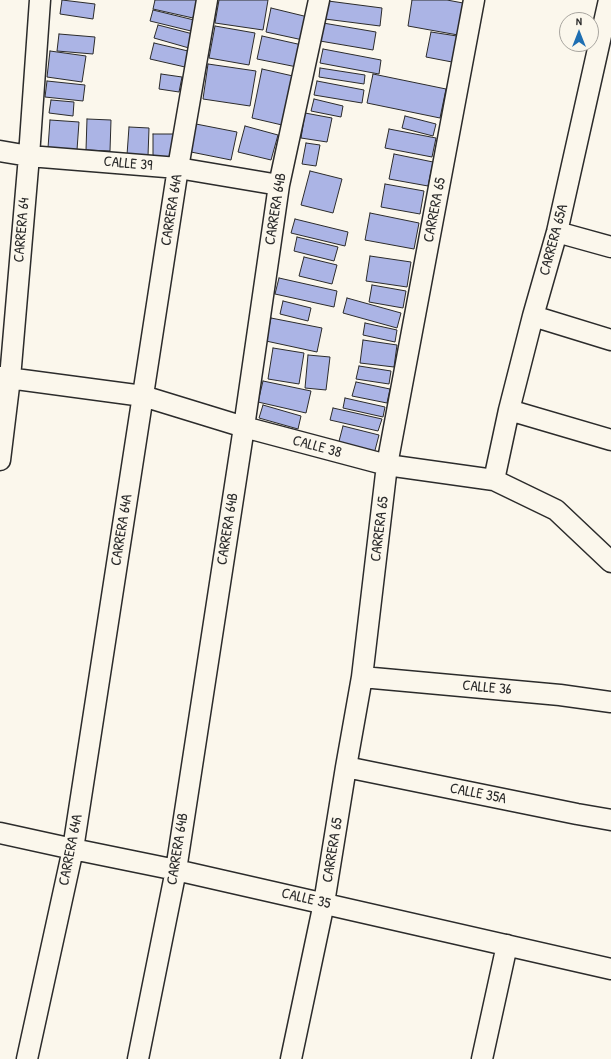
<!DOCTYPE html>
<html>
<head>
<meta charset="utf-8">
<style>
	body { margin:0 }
	#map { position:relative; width:611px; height:1059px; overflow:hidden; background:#fbf7ec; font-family:"Patrick Hand",sans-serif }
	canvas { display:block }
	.north { position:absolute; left:559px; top:12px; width:40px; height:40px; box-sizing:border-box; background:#fbf7ec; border:1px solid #a8a59f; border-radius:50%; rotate:0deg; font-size:11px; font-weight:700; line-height:16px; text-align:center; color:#2b2b2b }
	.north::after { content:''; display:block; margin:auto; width:14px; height:18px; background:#1f6fb2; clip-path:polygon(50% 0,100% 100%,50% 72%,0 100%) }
</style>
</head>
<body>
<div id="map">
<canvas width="611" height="1059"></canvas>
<div class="north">N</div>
</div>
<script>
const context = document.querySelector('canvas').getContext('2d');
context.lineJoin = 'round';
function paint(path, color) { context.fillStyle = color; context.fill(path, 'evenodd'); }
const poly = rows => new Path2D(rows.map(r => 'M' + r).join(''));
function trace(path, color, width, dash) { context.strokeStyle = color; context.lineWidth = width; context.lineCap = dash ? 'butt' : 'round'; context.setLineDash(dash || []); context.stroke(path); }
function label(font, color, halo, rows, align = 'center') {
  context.font = font + ' "Patrick Hand",sans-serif'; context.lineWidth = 4; context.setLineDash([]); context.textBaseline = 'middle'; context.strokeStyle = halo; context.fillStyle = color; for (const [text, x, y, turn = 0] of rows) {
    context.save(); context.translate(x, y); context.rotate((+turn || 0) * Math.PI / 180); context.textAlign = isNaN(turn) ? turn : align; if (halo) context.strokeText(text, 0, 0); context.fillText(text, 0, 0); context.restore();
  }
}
const building = poly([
	[62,0,95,4,93,19,60,14,62,0],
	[155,0,197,0,193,18,153,9,155,0],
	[219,0,268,0,263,30,215,23,219,0],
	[412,0,447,0,463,3,458,35,408,26,412,0],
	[328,1,382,8,380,26,325,19,328,1],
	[271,8,308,17,303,40,266,32,271,8],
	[153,10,194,20,191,31,150,21,153,10],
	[323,23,376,32,373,50,320,41,323,23],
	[158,25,193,34,189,48,154,38,158,25],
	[215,26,255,33,249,65,209,58,215,26],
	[431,32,457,36,452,62,426,57,431,32],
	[59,34,95,37,93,54,57,51,59,34],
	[262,36,302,45,297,67,257,59,262,36],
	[154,43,188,51,185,67,150,59,154,43],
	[323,49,381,60,379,74,320,63,323,49],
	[50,51,86,56,82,82,47,77,50,51],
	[208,64,256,71,250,106,203,99,208,64],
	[320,68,365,75,364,84,319,77,320,68],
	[262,69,293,76,282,125,252,118,262,69],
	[161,74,182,77,179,92,159,89,161,74],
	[373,74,446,89,440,118,367,103,373,74],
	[47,81,85,85,83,101,45,97,47,81],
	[317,81,364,90,362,103,314,95,317,81],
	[314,99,343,106,341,117,311,111,314,99],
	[51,100,74,102,73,116,49,113,51,100],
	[305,113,332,118,327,142,301,138,305,113],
	[405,116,436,124,433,136,402,128,405,116],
	[87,119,111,120,110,151,86,150,87,119],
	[50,120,79,122,77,150,48,148,50,120],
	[196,124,237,132,231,160,191,152,196,124],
	[245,126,278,135,271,160,238,152,245,126],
	[129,127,149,128,148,156,127,155,129,127],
	[389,129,436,138,432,157,385,148,389,129],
	[153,134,177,134,176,157,153,157,153,134],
	[306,143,320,145,316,166,302,164,306,143],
	[394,154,433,162,428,186,389,179,394,154],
	[310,171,342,179,333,213,301,205,310,171],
	[385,184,424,191,420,214,381,207,385,184],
	[370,213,419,223,414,249,365,240,370,213],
	[295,219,348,232,345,246,291,233,295,219],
	[297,237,338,247,334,261,294,251,297,237],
	[370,256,411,262,407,287,366,281,370,256],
	[304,257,337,265,332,284,299,276,304,257],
	[279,278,337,291,334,307,275,294,279,278],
	[372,285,406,291,403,308,369,302,372,285],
	[347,298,401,313,397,328,343,313,347,298],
	[283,301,311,308,308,321,280,314,283,301],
	[271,318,322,328,317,352,266,341,271,318],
	[365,323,397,330,395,342,363,335,365,323],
	[363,340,397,345,394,367,360,363,363,340],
	[273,348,304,353,299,384,268,379,273,348],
	[308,355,330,357,326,390,305,388,308,355],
	[359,366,391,371,389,384,356,379,359,366],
	[263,381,311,391,306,413,258,402,263,381],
	[356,382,390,389,387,403,352,396,356,382],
	[345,398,385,407,383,417,343,408,345,398],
	[263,405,301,416,298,429,259,418,263,405],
	[333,408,382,419,378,431,330,420,333,408],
	[343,426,379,435,374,454,338,445,343,426]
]);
paint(building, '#abb4e5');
trace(building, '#2b2b2b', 1);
const minor = poly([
	[0,151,29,156,178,168,279,185],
	[557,232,611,247],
	[533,316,611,340],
	[0,377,143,396,244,427,387,465,494,480,556,510,611,562],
	[509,410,611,440],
	[0,460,10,378,29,156,40,0],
	[494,480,509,410,533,316,557,232,609,0],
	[362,677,560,695,611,702],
	[346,767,577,814,611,820],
	[0,833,73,849,176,870,611,969],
	[27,1059,73,849,178,168,207,0],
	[138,1059,176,870,244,427,279,185,319,0],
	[291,1059,324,903,346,767,362,677,387,465,474,0],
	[482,1059,507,945]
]);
trace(minor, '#2b2b2b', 23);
trace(minor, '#fbf7ec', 20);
label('15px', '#2b2b2b', '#fbf7ec', [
	["CALLE 39",128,164,5],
	["CARRERA 64B",276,209,-81],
	["CARRERA 64A",172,210,-81],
	["CARRERA 65",435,210,-79],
	["CARRERA 64",22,230,-85],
	["CARRERA 65A",554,240,-75],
	["CALLE 38",317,447,15],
	["CARRERA 64B",228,529,-81],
	["CARRERA 65",380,529,-83],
	["CARRERA 64A",122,530,-81],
	["CALLE 36",487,688,5],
	["CALLE 35A",478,794,11],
	["CARRERA 64B",178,849,-81],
	["CARRERA 64A",71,850,-79],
	["CARRERA 65",333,850,-81],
	["CALLE 35",306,899,13]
]);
</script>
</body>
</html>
